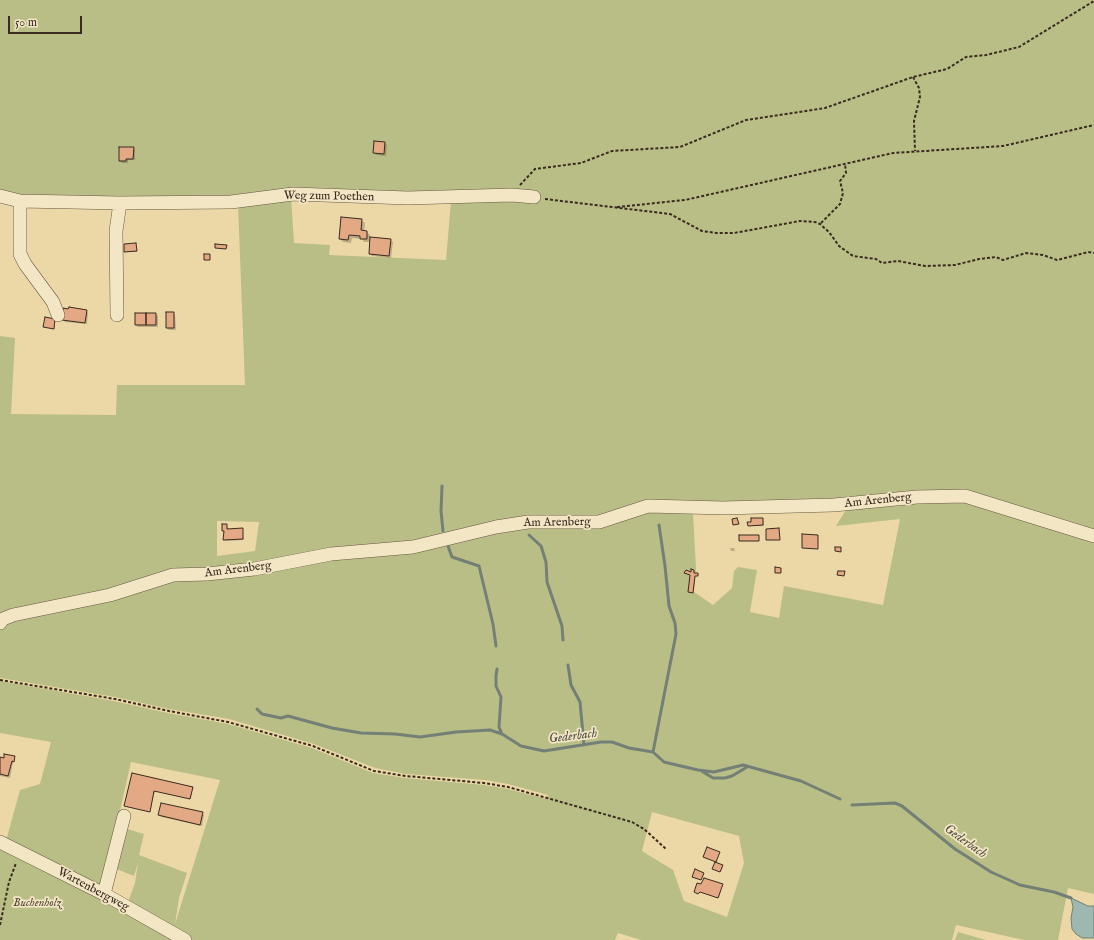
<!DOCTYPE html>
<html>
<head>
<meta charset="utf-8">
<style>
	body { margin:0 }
	#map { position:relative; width:1094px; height:940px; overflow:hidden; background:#ecd8a6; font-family:"IM FELL English",serif }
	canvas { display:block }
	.scale { position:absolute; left:8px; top:16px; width:74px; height:18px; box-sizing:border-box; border:2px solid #392b20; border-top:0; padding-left:5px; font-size:12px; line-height:14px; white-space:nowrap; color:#392b20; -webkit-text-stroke:3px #f3e6c5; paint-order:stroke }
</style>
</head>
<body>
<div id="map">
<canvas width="1094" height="940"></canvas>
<div class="scale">50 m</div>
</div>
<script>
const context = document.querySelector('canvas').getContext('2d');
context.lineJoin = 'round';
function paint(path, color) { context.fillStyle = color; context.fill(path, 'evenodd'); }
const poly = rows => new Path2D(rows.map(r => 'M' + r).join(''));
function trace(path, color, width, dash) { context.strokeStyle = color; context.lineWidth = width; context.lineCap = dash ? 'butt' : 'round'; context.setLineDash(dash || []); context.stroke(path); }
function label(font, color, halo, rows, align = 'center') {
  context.font = font + ' "IM FELL English",serif'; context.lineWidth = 3.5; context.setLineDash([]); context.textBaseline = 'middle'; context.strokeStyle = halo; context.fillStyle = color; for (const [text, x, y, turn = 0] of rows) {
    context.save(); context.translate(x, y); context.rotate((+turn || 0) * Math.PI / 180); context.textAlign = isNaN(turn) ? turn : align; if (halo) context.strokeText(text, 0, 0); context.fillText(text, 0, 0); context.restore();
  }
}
paint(poly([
	[0,0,1094,0,1094,894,1068,888,1058,940,1024,940,956,925,952,940,641,940,618,933,615,940,193,940,128,902,135,883,138,863,134,876,114,868,124,828,144,834,139,855,187,873,179,898,175,924,220,780,131,762,102,890,6,841,20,790,40,784,51,742,0,733,0,681,114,701,168,713,228,724,312,748,373,773,405,778,484,785,508,789,546,799,548,795,508,784,485,780,406,774,375,768,314,744,229,719,169,709,115,697,0,678,0,627,5,621,14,617,111,597,173,577,207,577,254,573,254,564,207,571,173,572,110,593,12,613,0,621,0,336,15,338,11,414,116,415,117,385,245,385,238,205,291,196,294,243,330,245,329,255,446,260,451,201,519,199,533,201,535,194,521,192,408,194,318,190,291,191,219,199,20,199,0,195],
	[788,503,849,505,836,526,900,519,883,605,784,586,779,618,750,612,757,570,738,567,734,571,732,588,713,605,694,592,696,569,693,513,730,513,735,506],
	[217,521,259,522,255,551,217,556],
	[652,812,739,836,744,863,727,917,684,901,673,870,642,851],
	[0,845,182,940,0,940],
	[958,932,986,940,955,940]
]), '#b9be86');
const water = poly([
	[1071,898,1088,906,1094,906,1094,938,1082,938,1076,934,1072,929,1071,918,1073,907,1071,898]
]);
paint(water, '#9cb8b0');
trace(water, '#748076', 1);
paint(poly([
	[385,143,387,145,386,156,376,155,374,153],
	[133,148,135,150,135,160,128,160,128,163,122,163,120,161],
	[361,220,365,223,364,232,367,232,370,235,370,238,390,240,393,242,391,258,372,256,370,254,371,242,364,242,362,239,352,238,351,243,343,242,340,239],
	[136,245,137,252,125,252],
	[86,311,88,313,87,324,65,322,63,320],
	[173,313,175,315,176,330,169,330,167,328],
	[156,314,158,316,158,327,138,327,136,325],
	[763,519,764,526,749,526,752,523],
	[227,525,228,530,242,529,244,540,225,541],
	[730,548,734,548,735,551,731,551],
	[14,757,10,778,0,776,0,758,4,759],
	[132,774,192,787,191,799,155,791,150,812,126,806],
	[202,813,204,815,202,826,161,817,159,815],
	[719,853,716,863,723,866,721,872,713,868],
	[722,885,719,898,700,892,699,894,695,892,701,886]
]), '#0003');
trace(poly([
	[442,486,441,511,443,531],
	[529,535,541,546,546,562,547,582,562,626,563,640],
	[448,546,452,557,479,566,493,624,496,646],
	[568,665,571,685,580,702,584,745],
	[497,669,496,676,496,686,501,697,499,727,502,734],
	[257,709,262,714,281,718,288,716,332,728,361,733,395,734,420,737,456,732,490,730,502,734,521,746,544,751,601,742,612,742,629,748,653,752,664,762,698,770,714,772,743,765,801,781,840,799],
	[653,752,676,634,675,623,669,606,665,566,659,525],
	[700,770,713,778,725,778,732,776,747,767],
	[852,805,895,803,902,806,955,849,991,872,1020,885,1054,892,1071,898]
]), '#748076', 3);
const building = poly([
	[374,141,385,142,384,154,373,153,374,141],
	[119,147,134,147,133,159,126,159,126,161,119,161,119,147],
	[341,217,362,219,361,230,367,231,367,239,360,239,360,236,349,235,348,240,339,239,341,217],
	[370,237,391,239,389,256,369,254,370,237],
	[136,243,137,251,124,252,124,244,136,243],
	[215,244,227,245,226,249,215,248,215,244],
	[204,254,210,254,210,260,204,260,204,254],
	[69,307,87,310,85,323,62,320,63,308,68,309,69,307],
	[166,312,174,312,174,328,166,328,166,312],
	[135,313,146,313,146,325,135,325,135,313],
	[146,313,156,313,156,325,146,325,146,313],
	[45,317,55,319,54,329,43,327,45,317],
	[737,518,739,524,733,525,732,519,737,518],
	[751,518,763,518,763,525,748,526,747,522,751,522,751,518],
	[222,524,227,524,227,529,243,528,243,539,223,540,224,531,222,531,222,524],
	[779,528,780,540,766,540,766,529,779,528],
	[802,534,818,535,818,549,802,548,802,534],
	[739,535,759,535,759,541,739,541,739,535],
	[835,547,841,547,841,552,835,551,835,547],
	[775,567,781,568,781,573,775,573,775,567],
	[691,569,694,570,694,573,698,573,698,576,695,576,693,593,688,592,690,575,684,573,686,570,691,572,691,569],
	[838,571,845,571,844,576,837,575,838,571],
	[4,754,15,756,14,762,12,761,8,776,0,774,0,757,4,758,4,754],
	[132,773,193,787,190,799,154,791,150,812,124,806,132,773],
	[161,803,203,812,200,825,158,815,161,803],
	[707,847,720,852,716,862,703,857,707,847],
	[715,862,723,865,720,872,712,869,715,862],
	[695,869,704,873,701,880,692,877,695,869],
	[704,878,723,884,718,898,700,892,698,894,694,892,697,883,701,884,704,878]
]);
paint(building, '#e3a884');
trace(building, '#392b20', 1);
const minor = poly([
	[0,196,20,201,120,203,231,202,293,194,408,198,512,195,534,197],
	[20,201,20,254,25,264,53,302,58,315],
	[117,315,116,231,120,203],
	[0,623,3,619,13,615,110,595,173,575,207,574,254,569,331,554,413,547,496,527,528,522,599,522,648,506,723,508,834,505,917,497,965,496,1094,536],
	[0,842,104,894,185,940],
	[104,894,124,816]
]);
trace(minor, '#665642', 14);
trace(poly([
	[913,77,919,88,920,97,914,121,915,151],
	[520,185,535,169,581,163,612,151,680,147,746,120,825,108,913,77,947,69,966,57,986,55,1019,47,1094,1],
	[545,199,670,214,702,231,716,233,734,233,800,221,815,222,820,224,829,232,839,246,853,256,876,259,882,263,898,261,925,266,955,265,979,259,996,257,1003,260,1026,253,1043,255,1057,260,1088,252,1094,253],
	[617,207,685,200,893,153,1003,146,1094,125],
	[821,223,840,204,843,193,840,181,846,173,845,164],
	[0,680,115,699,169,711,228,722,313,746,374,771,406,776,484,783,508,787,632,822,644,829,666,849],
	[0,925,9,882,16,863]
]), '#392b20', 2, [3, 2]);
trace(minor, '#f3e6c5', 13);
label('12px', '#392b20', '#f3e6c5', [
	["Weg zum Poethen",329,197,1],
	["Am Arenberg",878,501,-6],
	["Am Arenberg",557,523,-1],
	["Am Arenberg",238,570,-7],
	["Wartenbergweg",93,890,28]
]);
label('italic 12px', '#534834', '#f3e6c5', [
	["Buchenholz",37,904]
]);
label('italic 13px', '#524e44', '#f3e6c5', [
	["Gederbach",573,737,-7],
	["Gederbach",965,842,35]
]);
</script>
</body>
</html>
